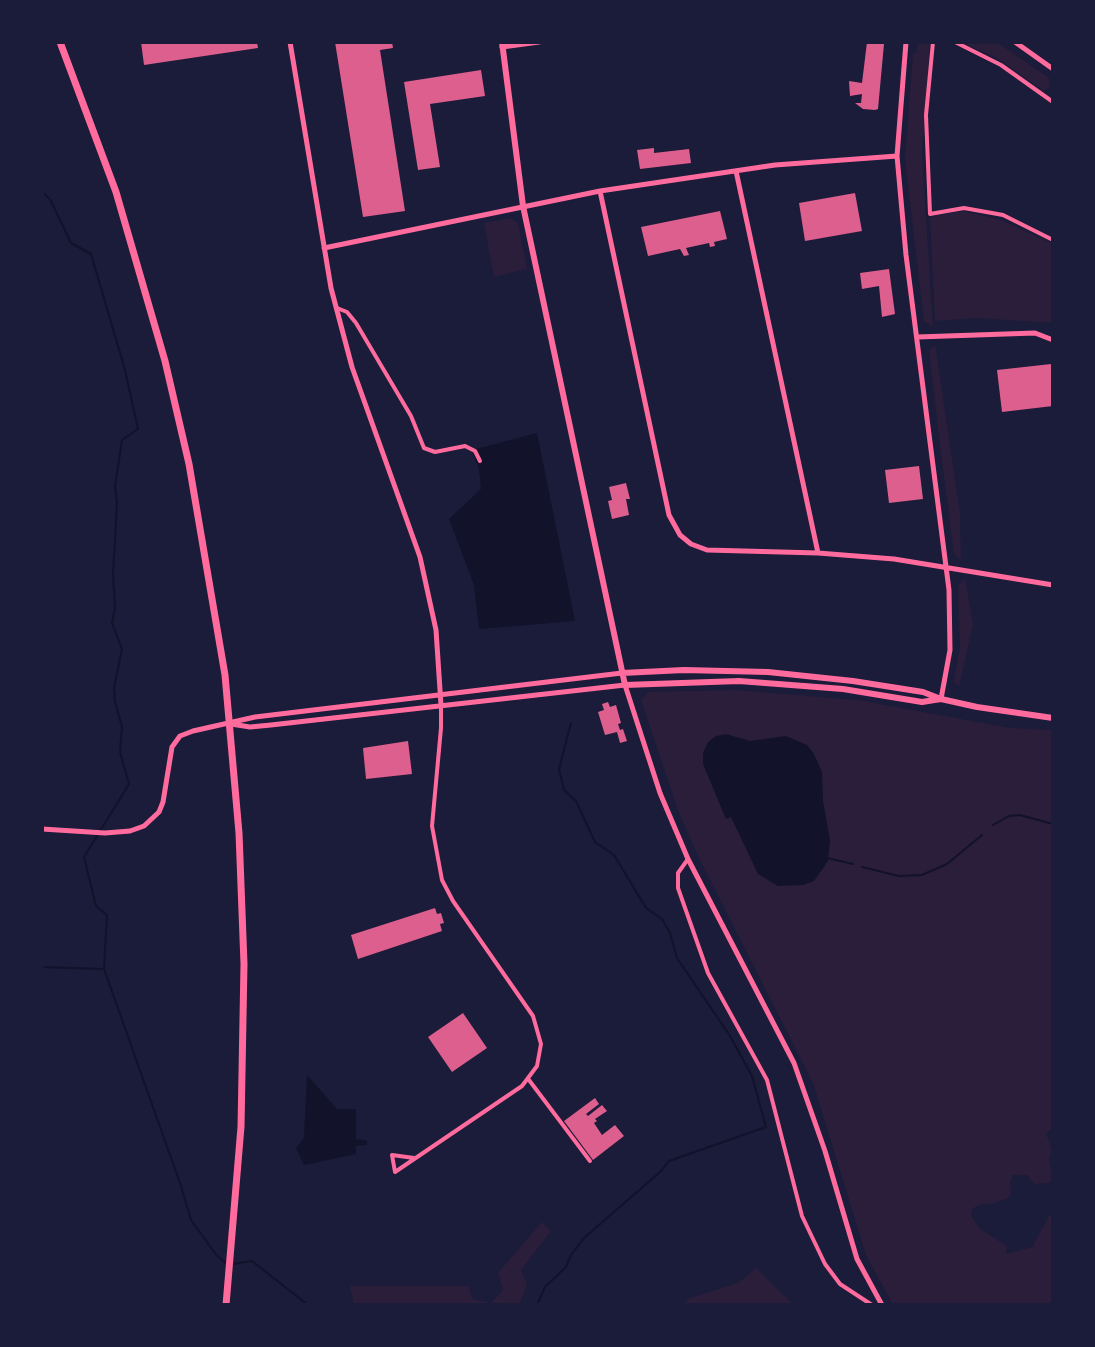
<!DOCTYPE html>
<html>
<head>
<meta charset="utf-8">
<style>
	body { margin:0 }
	#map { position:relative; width:1095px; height:1347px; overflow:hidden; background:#1b1b3a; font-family:"Exo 2",sans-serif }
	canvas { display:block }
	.frame { position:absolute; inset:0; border:44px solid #1b1b3a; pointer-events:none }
</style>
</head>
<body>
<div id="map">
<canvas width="1095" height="1347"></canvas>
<div class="frame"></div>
</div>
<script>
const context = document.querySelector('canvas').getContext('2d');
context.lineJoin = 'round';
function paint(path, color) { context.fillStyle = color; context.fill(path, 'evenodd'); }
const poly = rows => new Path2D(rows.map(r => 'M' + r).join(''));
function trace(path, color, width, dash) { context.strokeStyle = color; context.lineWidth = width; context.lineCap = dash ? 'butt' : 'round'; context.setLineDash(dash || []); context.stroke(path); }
paint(poly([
	[918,42,930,42,922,153,933,327,924,321,905,159,913,54,917,52],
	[962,42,998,43,1049,78,1050,86,1044,91,997,58],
	[963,211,1001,220,1053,244,1053,323,976,318,935,321,930,217],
	[510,218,518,223,527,269,494,277,484,223],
	[935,344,960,513,961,561,954,554,940,445,929,351],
	[965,578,973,625,959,687,954,681,960,646,958,586],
	[735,690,858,700,1010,728,1053,730,1053,1129,1046,1133,1052,1151,1049,1159,1053,1183,1034,1184,1027,1175,1013,1175,1010,1182,1011,1193,1008,1198,995,1203,979,1205,972,1209,971,1216,979,1228,1007,1246,1006,1254,1032,1247,1053,1209,1053,1305,893,1305,866,1255,813,1083,697,854,678,810,641,700,648,692],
	[542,1222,551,1231,521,1270,527,1285,519,1305,354,1305,350,1286,469,1286,472,1299,491,1303,503,1290,498,1273],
	[756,1268,794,1305,683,1305,690,1298,738,1283]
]), '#2a1e3b');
paint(poly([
	[537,433,575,621,479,629,474,585,449,519,481,489,479,469,472,450],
	[726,734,750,741,786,736,807,745,814,754,822,772,823,801,830,840,828,861,814,881,803,885,778,886,758,874,731,817,726,819,703,764,703,753,708,742,716,736],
	[307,1075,337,1109,356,1109,356,1139,367,1141,367,1145,356,1146,356,1154,304,1165,296,1148,304,1138]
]), '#12122b');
trace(poly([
	[42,192,50,199,71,243,91,254,125,370,138,429,122,440,115,486,117,503,113,575,115,608,112,623,122,649,114,688,115,702,122,727,120,752,129,784,84,857,96,906,107,915,104,969,181,1186,191,1220,217,1256,227,1264],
	[993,825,1009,816,1020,815,1053,824],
	[827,858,853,864],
	[862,867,899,876,922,875,947,864,982,835],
	[42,967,102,969],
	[233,1264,252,1261,308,1305],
	[537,1305,545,1287,566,1267,571,1255,584,1238,660,1172,669,1161,766,1127,752,1076,730,1036,677,958,670,933,662,919,646,908,614,855,595,842,576,801,564,790,559,769,571,723]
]), '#12122b', 2);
paint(poly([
	[141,42,257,42,258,48,144,65],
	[335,42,392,42,393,48,380,50,405,211,363,217],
	[867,42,884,44,878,109,875,110,863,109,855,103,861,103,862,94,850,96,849,81,862,83],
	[481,70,485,96,430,104,440,167,418,170,404,82],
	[654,148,654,153,689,149,691,163,640,169,637,150],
	[855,193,862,231,805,241,799,203],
	[720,211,727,239,714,242,715,246,710,247,709,243,686,248,689,255,684,256,680,249,648,256,641,227],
	[889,269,895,314,882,317,879,286,862,289,860,273],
	[1051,364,1053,406,1002,412,997,370],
	[919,466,923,499,889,503,885,470],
	[626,483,630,499,626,499,629,515,612,519,608,501,612,500,609,487],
	[608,702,610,707,616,705,621,723,618,724,620,730,623,729,627,741,620,743,617,732,605,735,598,712,604,710,602,704],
	[408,741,412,774,366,779,363,748],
	[435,908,437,914,441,913,444,923,440,924,442,931,358,959,351,935],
	[463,1013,487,1048,452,1072,428,1037],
	[595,1098,599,1104,586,1114,588,1116,602,1105,607,1111,595,1119,597,1121,594,1123,602,1135,615,1125,624,1136,593,1160,564,1121]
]), '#dd5f8e');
trace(poly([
	[933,42,926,115,930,214,964,208,1003,215,1053,240],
	[955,42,1001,65,1053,102],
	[337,308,347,312,356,323,411,416,424,448,435,452,465,446,475,451,480,461],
	[688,859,678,873,678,888,708,973,767,1080,802,1216,825,1264,840,1284,872,1305],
	[529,1080,590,1161],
	[414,1158,392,1155,395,1172,522,1086,537,1066,541,1044,533,1016,453,901,442,880,432,826,441,728,441,705]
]), '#ff6b9d', 4);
trace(poly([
	[290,42,331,288,352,367,420,557,436,630,441,705],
	[906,42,897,156,906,255,949,590,950,650,941,699],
	[1015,42,1053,69],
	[502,47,539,42],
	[897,156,775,165,600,191,669,515,680,535,691,544,707,550,818,553,894,559,1053,585],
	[736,171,818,553],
	[324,248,600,191],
	[917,337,1035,333,1053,340],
	[231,724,250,727,271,725,625,685,660,793,688,859,794,1063,825,1151,857,1259,882,1305],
	[42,829,105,833,130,831,144,826,159,812,163,802,172,747,180,736,193,731,255,717,622,673]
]), '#ff6b9d', 5);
trace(poly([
	[502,42,523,206,625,685,739,681,843,689,922,702,941,699],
	[622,673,684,670,768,672,853,681,923,692,941,699,977,707,1053,718]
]), '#ff6b9d', 6);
trace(poly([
	[60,42,116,192,165,361,189,464,225,675,239,833,244,964,241,1127,226,1305]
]), '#ff6b9d', 7);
</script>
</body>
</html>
